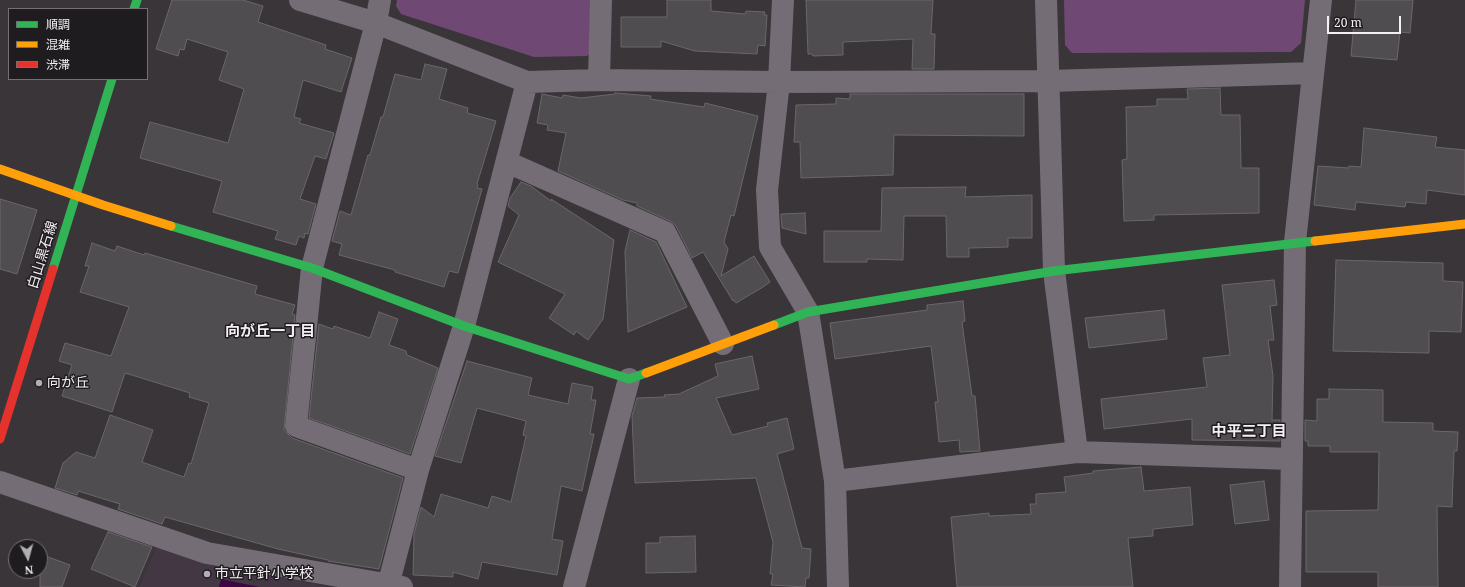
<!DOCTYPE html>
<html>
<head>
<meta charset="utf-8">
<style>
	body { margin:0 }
	#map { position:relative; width:1465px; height:587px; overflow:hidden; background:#393539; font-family:"Noto Serif","Noto Sans JP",serif }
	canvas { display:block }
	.legend { position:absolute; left:8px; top:8px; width:140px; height:72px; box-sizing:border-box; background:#1f1c20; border:1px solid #747075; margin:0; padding:5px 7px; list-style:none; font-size:12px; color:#f4eff4 }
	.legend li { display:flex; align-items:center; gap:8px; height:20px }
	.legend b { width:20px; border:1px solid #747075 }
	.north { position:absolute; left:8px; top:539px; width:40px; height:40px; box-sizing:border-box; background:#1f1c20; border:1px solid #747075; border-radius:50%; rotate:174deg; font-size:11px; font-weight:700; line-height:16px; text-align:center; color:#f4eff4 }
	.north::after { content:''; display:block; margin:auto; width:14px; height:18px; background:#b3aeb3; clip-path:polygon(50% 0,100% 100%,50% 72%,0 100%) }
	.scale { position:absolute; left:1327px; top:16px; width:74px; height:18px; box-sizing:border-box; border:2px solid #f4eff4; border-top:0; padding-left:5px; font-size:12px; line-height:14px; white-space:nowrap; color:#f4eff4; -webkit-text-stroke:3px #1f1c20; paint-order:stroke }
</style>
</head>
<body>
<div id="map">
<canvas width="1465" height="587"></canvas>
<ul class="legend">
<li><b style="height:5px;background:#30b455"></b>順調</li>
<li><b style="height:5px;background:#ff9f0a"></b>混雑</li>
<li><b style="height:5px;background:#e5322d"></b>渋滞</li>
</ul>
<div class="north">N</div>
<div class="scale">20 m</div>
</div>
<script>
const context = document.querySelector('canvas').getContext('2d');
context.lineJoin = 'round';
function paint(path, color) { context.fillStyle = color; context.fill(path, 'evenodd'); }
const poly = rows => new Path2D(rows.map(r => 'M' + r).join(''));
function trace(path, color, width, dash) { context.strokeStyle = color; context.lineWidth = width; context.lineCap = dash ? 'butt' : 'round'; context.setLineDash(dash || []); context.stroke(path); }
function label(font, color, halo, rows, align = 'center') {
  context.font = font + ' "Noto Serif","Noto Sans JP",serif'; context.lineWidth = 3; context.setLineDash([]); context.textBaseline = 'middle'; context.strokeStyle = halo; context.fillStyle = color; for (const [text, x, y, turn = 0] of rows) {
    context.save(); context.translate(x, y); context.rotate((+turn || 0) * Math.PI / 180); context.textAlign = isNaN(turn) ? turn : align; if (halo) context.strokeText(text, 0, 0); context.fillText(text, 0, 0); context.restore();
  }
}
paint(poly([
	[157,546,212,562,328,587,139,587]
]), '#423743');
paint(poly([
	[397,0,595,0,594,49,587,56,534,57,401,14,396,6],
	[1064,0,1305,0,1301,43,1291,52,1072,53,1065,45]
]), '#6f4974');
paint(poly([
	[221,579,259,587,219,587]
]), '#3d0544');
const building = poly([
	[172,0,243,0,263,6,258,22,326,45,325,49,352,58,341,92,303,80,294,117,301,119,299,123,334,133,326,159,315,156,300,199,316,204,308,234,305,233,304,238,299,236,296,245,275,239,278,231,213,212,222,181,140,158,150,122,228,143,244,89,219,80,228,52,187,39,184,50,180,49,178,56,156,49,172,0],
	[667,0,711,0,711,11,745,14,746,11,765,12,764,15,767,15,765,46,758,45,757,54,695,51,661,41,661,47,621,47,621,17,667,17,667,0],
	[806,0,933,0,931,34,935,34,934,69,912,69,913,39,843,42,843,55,813,56,812,54,808,54,806,0],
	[1356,0,1413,0,1410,33,1400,32,1397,60,1351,56,1356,0],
	[425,64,447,69,439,99,468,108,467,113,496,121,477,184,478,184,477,188,482,189,458,273,449,271,444,287,395,272,395,270,339,255,342,244,332,241,340,211,351,215,368,155,370,155,381,117,383,117,395,74,421,80,425,64],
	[1220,88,1221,115,1240,115,1241,168,1259,168,1259,213,1154,215,1154,220,1124,221,1122,160,1127,159,1126,107,1157,106,1157,99,1188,99,1187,89,1220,88],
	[615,93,651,96,650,99,704,107,705,103,758,116,734,216,731,215,724,242,728,249,721,276,754,256,770,282,763,287,736,303,734,300,733,301,703,252,692,258,676,226,670,221,637,206,637,203,623,200,558,171,566,133,547,130,548,125,537,123,542,94,562,98,563,95,581,98,615,94,615,93],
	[850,94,1024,94,1024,136,894,135,893,175,801,178,800,142,794,142,796,105,836,104,836,98,850,99,850,94],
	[1364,128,1437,137,1435,147,1465,150,1465,195,1427,190,1426,204,1406,202,1405,207,1356,202,1355,210,1314,205,1318,166,1349,168,1349,166,1361,167,1364,128],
	[521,182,531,186,551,201,551,199,614,240,603,319,588,340,576,331,574,335,549,318,565,294,498,262,519,215,508,206,510,198,521,182],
	[966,187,965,197,1032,195,1032,238,1008,238,1008,247,969,248,969,257,947,257,946,216,904,216,903,260,867,259,867,262,824,262,824,231,881,231,882,188,966,187],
	[0,199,37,210,17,274,0,269,0,199],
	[805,213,806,234,782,228,781,214,805,213],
	[630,230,656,242,687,307,628,332,625,251,630,230],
	[92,243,115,251,117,246,144,255,145,253,257,286,255,294,295,305,292,314,295,315,284,430,292,438,403,478,379,569,328,561,328,560,278,549,165,517,162,524,118,509,120,504,78,491,77,495,55,488,63,463,76,452,95,458,110,415,153,430,142,462,184,477,189,463,191,464,209,403,189,397,190,393,125,373,112,412,62,396,72,365,59,361,65,343,111,356,129,307,80,292,89,266,85,266,92,243],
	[1336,260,1443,263,1443,281,1463,282,1461,332,1429,331,1429,353,1333,351,1336,260],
	[1274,280,1277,305,1270,306,1274,340,1268,340,1273,376,1272,420,1280,420,1280,441,1192,440,1192,419,1104,429,1101,399,1207,387,1203,358,1230,355,1222,285,1274,280],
	[963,301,965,321,962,322,972,396,975,396,980,451,960,452,959,440,939,442,935,402,938,402,931,346,835,359,830,323,927,310,927,305,963,301],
	[1164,310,1167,339,1089,348,1085,318,1164,310],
	[379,312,398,319,389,345,406,351,407,355,438,368,410,454,309,418,319,324,333,329,334,326,370,338,379,312],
	[752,356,759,389,716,398,732,435,768,426,767,423,787,418,794,449,777,454,802,548,811,549,809,578,806,578,805,587,771,585,773,574,770,574,773,542,756,478,635,483,632,416,637,398,665,397,664,395,679,394,718,376,715,364,752,356],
	[467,361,532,378,528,395,568,404,572,383,593,387,591,400,596,400,590,434,594,434,582,491,561,486,552,539,563,541,557,575,482,562,478,579,453,572,453,577,413,575,414,534,421,507,434,517,441,494,488,508,492,496,511,502,526,436,523,435,526,421,477,408,461,463,435,456,467,361],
	[1329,389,1383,390,1383,422,1433,423,1433,431,1458,432,1457,451,1454,451,1452,507,1437,506,1438,587,1378,587,1378,572,1306,572,1306,511,1378,510,1379,452,1330,452,1330,446,1308,446,1308,441,1305,441,1305,420,1317,421,1317,399,1329,399,1329,389],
	[1141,467,1144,491,1190,487,1193,525,1153,529,1153,536,1128,538,1133,587,957,587,951,517,989,513,989,516,1031,514,1030,504,1036,504,1036,494,1066,492,1064,477,1093,473,1093,471,1141,467],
	[1264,481,1269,520,1235,524,1230,485,1264,481],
	[108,532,152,547,135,587,91,569,108,532],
	[695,536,696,572,646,573,646,543,660,543,660,537,695,536],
	[40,554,70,565,62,587,40,587,40,554]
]);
paint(building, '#504d50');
trace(building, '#6a676b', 1);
trace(poly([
	[300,0,376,23,527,82,599,80,779,82,1049,81,1313,73],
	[380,0,376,23,312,268,296,426,418,470],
	[783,0,779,82,767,190,770,247,808,312,835,481,838,587],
	[1046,0,1054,271,1077,452],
	[599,80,601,0],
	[507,162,665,232,723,344],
	[835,481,1077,452,1292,459],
	[0,482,207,553,402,587],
	[388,586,418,470,464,326,527,82],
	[574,587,629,379],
	[1290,587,1295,242,1321,0]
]), '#756d76', 22);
trace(poly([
	[134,9,137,0],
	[171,226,312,268,464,326,629,379,646,373],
	[53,269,112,79],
	[774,325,808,312,1054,271,1315,241]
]), '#30b455', 9);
trace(poly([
	[0,169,103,205,171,226],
	[1315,241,1465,224],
	[646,373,774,325]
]), '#ff9f0a', 9);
trace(poly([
	[0,439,53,269]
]), '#e5322d', 9);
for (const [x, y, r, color] of [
	[39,383,4,"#b3aeb3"],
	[207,574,4,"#b3aeb3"]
]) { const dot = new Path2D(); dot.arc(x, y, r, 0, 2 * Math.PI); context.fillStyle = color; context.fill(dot); trace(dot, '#1f1c20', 1.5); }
label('14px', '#f4eff4', '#1f1c20', [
	["白山黒石線",43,255,-73]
]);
label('14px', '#f4eff4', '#1f1c20', [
	["向が丘",47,383],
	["市立平針小学校",215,574]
], 'left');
label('bold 15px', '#f4eff4', '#1f1c20', [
	["向が丘一丁目",270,332],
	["中平三丁目",1249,432]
]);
</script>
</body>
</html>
